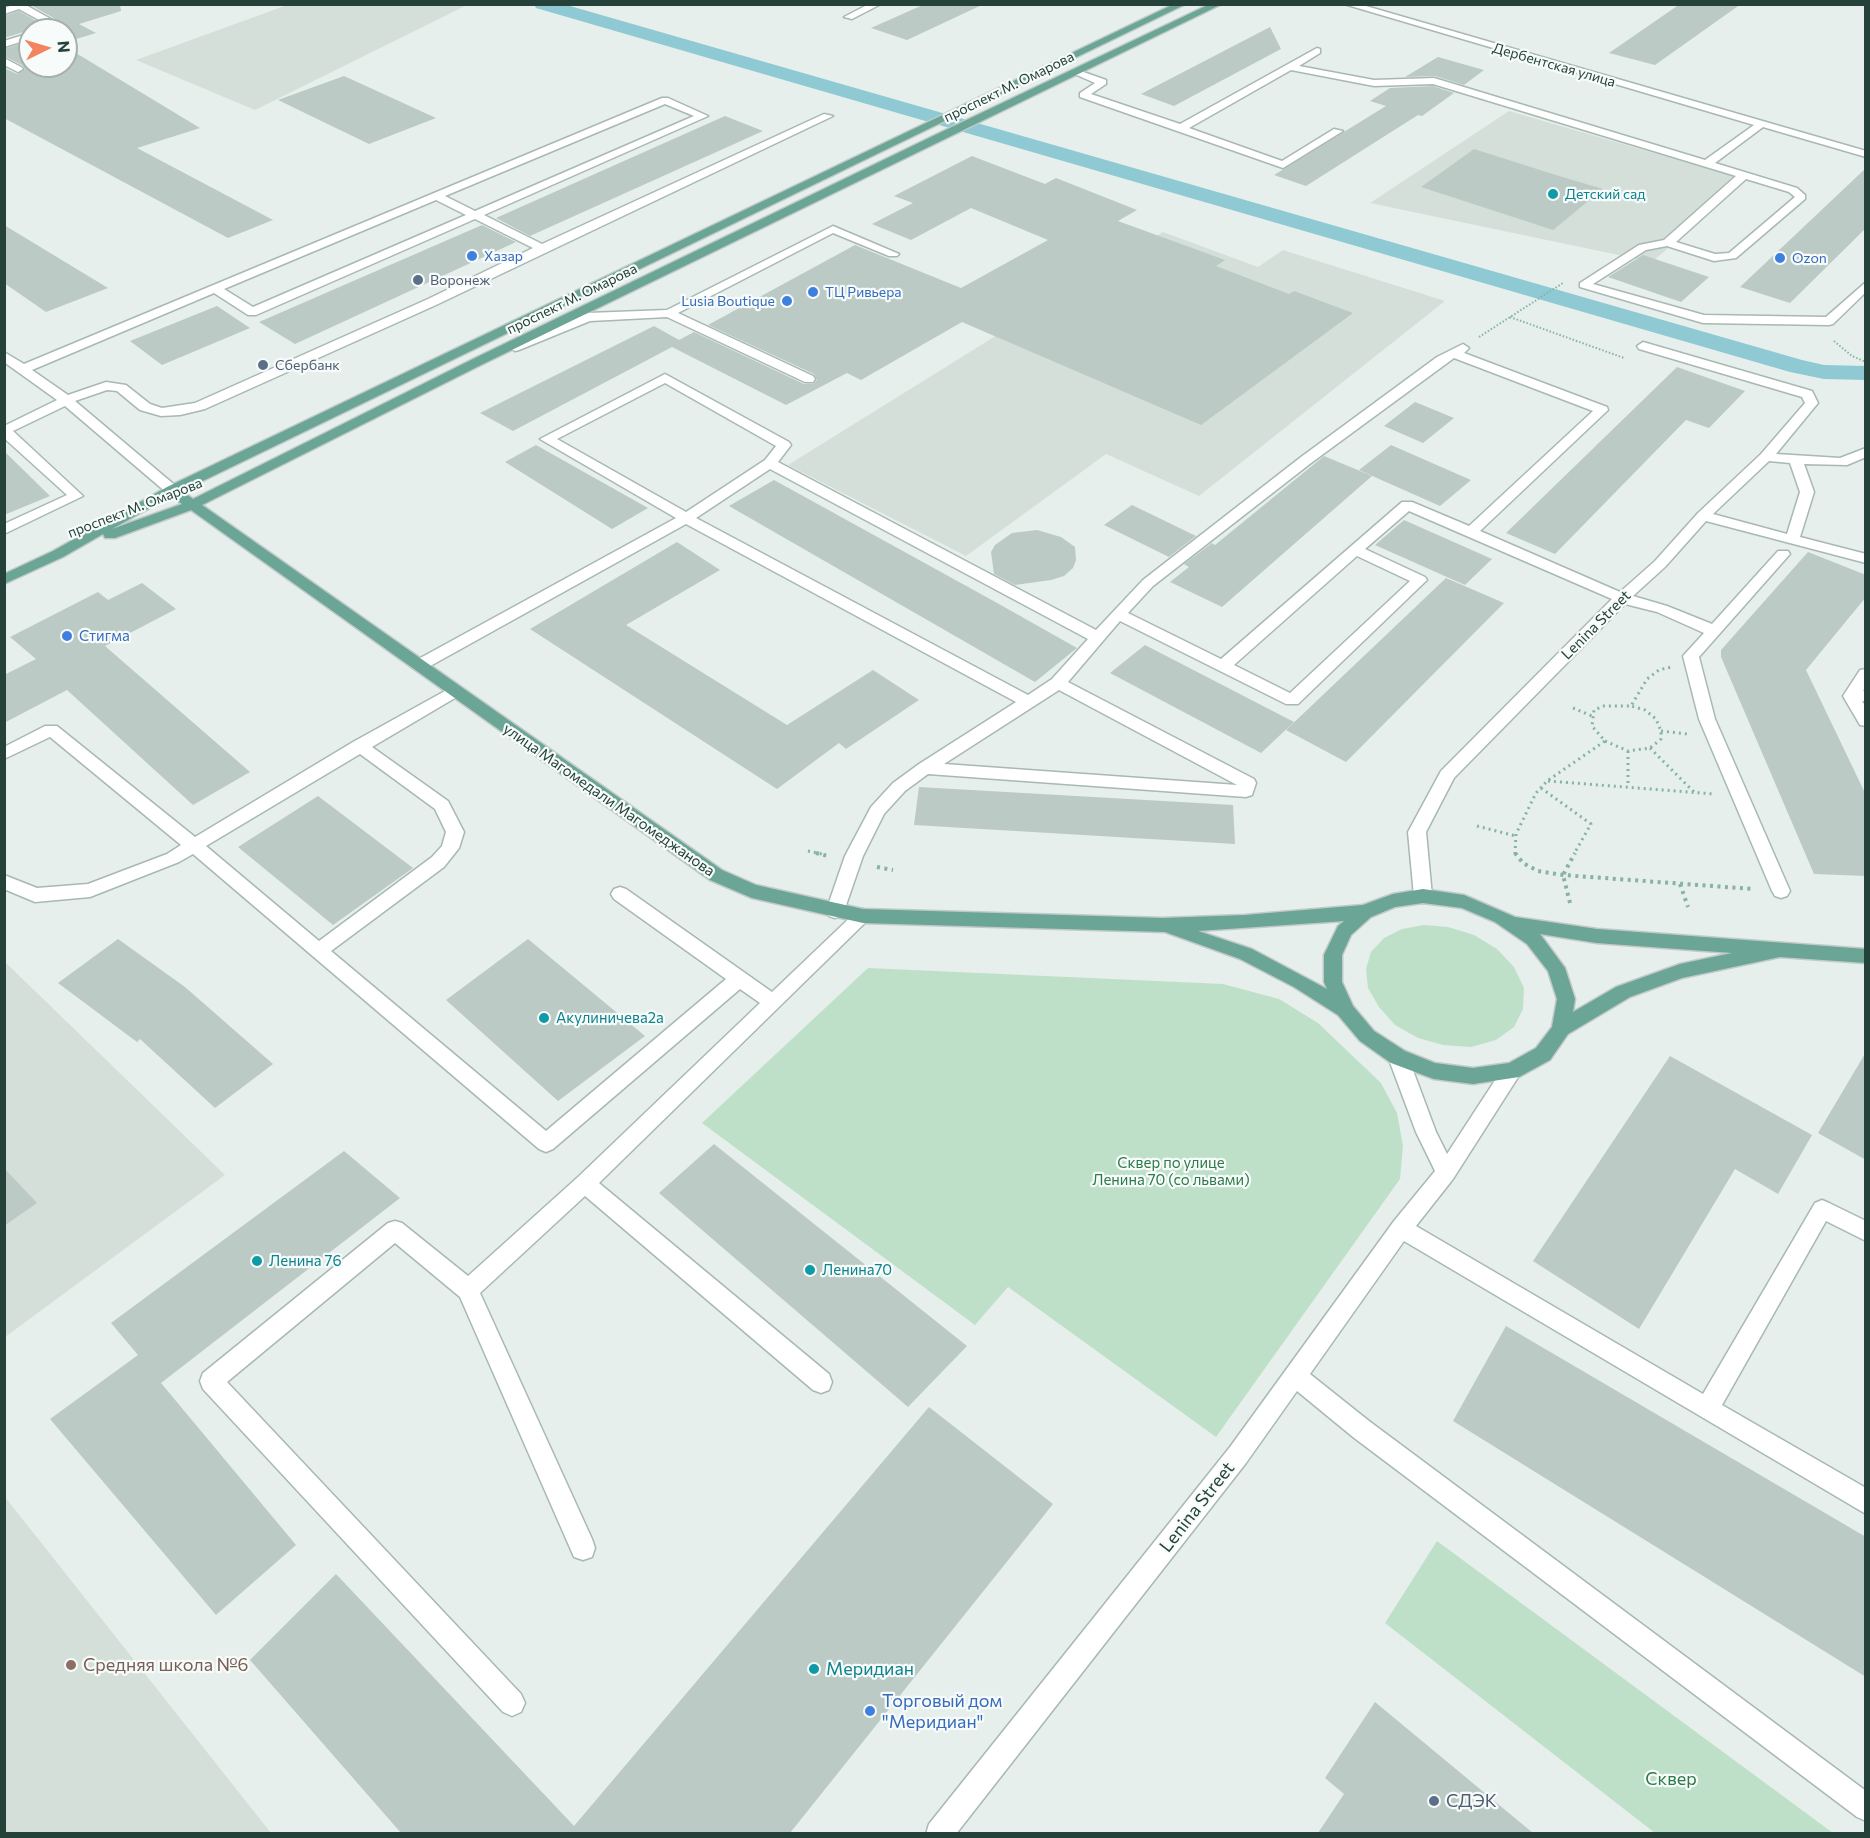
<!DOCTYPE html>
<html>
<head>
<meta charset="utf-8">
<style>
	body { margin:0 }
	#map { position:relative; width:1870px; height:1838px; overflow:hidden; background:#e6efeb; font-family:Commissioner,sans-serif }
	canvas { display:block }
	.frame { position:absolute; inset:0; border:6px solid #24423a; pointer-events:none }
	.north { position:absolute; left:18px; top:18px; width:60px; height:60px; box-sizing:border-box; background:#f7fbf9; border:2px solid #a3b1ad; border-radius:50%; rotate:85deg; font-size:16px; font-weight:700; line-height:24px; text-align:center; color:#24423a }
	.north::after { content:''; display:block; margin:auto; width:21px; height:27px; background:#f4845f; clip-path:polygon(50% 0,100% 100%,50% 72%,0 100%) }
</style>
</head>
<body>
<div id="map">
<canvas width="1870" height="1838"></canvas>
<div class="frame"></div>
<div class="north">N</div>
</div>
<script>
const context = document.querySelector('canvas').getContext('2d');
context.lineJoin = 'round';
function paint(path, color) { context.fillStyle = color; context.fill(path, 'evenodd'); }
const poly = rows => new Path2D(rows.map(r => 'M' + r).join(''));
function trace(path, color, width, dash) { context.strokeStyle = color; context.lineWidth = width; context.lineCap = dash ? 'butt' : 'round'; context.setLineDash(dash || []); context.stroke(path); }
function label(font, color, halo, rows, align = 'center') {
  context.font = font + ' Commissioner,sans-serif'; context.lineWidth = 4.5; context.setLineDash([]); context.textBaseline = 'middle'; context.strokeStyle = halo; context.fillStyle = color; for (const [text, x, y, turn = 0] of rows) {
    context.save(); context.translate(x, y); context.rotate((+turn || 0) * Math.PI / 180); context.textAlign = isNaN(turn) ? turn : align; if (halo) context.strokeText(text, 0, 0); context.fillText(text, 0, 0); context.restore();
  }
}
paint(poly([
	[290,4,467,4,467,5,255,110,136,60],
	[1509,111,1747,180,1652,262,1370,203],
	[1163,232,1258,267,1283,250,1445,301,1199,496,1106,454,966,556,788,465],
	[4,961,225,1175,5,1337,4,1337],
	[5,1497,271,1833,5,1833]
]), '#d4dfda');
paint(poly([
	[1424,925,1448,927,1474,935,1497,949,1514,967,1524,988,1523,1009,1514,1027,1496,1040,1471,1047,1443,1045,1418,1038,1395,1025,1379,1007,1368,988,1366,969,1371,952,1384,938,1402,929],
	[868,968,1223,984,1279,999,1318,1023,1381,1083,1397,1113,1403,1146,1400,1179,1216,1437,1008,1287,975,1325,702,1123],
	[1437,1541,1833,1833,1655,1833,1385,1623]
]), '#bfe0c8');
paint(poly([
	[534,4,563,4,1802,360,1824,365,1866,366,1866,380,1824,379,1790,372,536,8,534,4]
]), '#8ec9d4');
paint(poly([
	[29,4,120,4,121,11,79,24,96,33,66,42,66,25],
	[925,4,984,4,907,40,871,28],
	[1680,4,1741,4,1655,65,1609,53],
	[19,11,47,27,44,30,30,30,4,38,4,16],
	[1270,27,1281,49,1174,106,1141,94],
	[30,41,30,66,66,66,66,47,200,128,137,148,273,220,228,238,4,118,4,68,17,74,25,69,22,65,4,56,4,49],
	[1438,57,1484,70,1464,85,1435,76,1405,77],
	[344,76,436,118,369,144,278,100],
	[1433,86,1454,93,1422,116,1418,115,1306,186,1274,175,1386,106,1370,101,1390,88],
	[725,116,763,131,530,236,496,218],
	[1474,149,1559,176,1603,189,1553,230,1421,187],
	[972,156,1045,184,1056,178,1137,210,1118,221,1225,260,1216,266,1289,294,1294,291,1353,313,1201,425,962,322,861,380,847,373,786,405,672,347,513,431,480,413,654,326,679,340,694,332,804,384,813,384,817,380,814,374,708,325,855,245,961,288,1048,240,971,208,911,240,872,224,913,203,894,196],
	[1866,168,1866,228,1790,303,1740,287],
	[4,225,108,288,46,312,4,283],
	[482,225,516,242,295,344,259,322],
	[1643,255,1709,277,1681,302,1608,277],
	[217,306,250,328,162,365,130,341],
	[1677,367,1745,391,1709,428,1686,420,1555,554,1506,533],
	[1415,402,1454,418,1423,443,1384,426],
	[536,445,648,508,612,529,505,462],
	[1391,445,1471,480,1440,506,1359,470],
	[4,451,50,496,4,515],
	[1324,456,1372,476,1222,607,1170,582,1189,567,1184,564,1212,543,1215,545],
	[774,480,999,604,1077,648,1035,682,729,506],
	[1132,505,1196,536,1169,557,1104,525],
	[1404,520,1492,559,1465,585,1375,545],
	[1037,530,1061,537,1075,547,1076,560,1073,568,1064,576,1051,580,1015,585,994,574,991,552,995,545,1012,533],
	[677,542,720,570,626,625,787,725,873,670,919,700,846,749,839,743,777,789,530,629],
	[1808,552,1866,575,1866,597,1806,670,1866,795,1866,876,1814,874,1721,657,1721,650],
	[1446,578,1504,603,1346,762,1286,730],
	[142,583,176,609,105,646,250,772,193,805,67,690,4,723,4,675,36,659,10,637,98,592,108,600],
	[1145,645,1294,722,1261,753,1110,673],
	[919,787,1233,805,1235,844,914,825],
	[318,796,413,868,333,925,238,847],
	[118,939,185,987,273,1064,215,1108,140,1039,137,1042,58,983],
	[528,939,645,1036,558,1101,446,1000],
	[1866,1052,1866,1160,1818,1133],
	[1670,1056,1812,1135,1778,1194,1735,1169,1639,1329,1533,1261],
	[714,1144,967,1346,908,1407,659,1193],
	[344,1151,400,1198,161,1383,296,1545,216,1615,50,1419,138,1355,111,1323],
	[4,1168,37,1203,4,1226],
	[1506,1326,1866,1537,1866,1677,1453,1421],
	[929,1407,1053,1504,790,1833,401,1833,250,1660,336,1574,574,1826],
	[1375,1702,1533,1833,1318,1833,1344,1794,1325,1778]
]), '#bbcac4');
const minor = poly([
	[16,4,24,4,65,27,60,30,46,30,52,27,19,9,4,14,4,8,16,4],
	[869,4,881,4,852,19,844,17,869,4],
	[1344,4,1359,4,1866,151,1866,157,1763,127,1715,163,1797,188,1805,195,1805,199,1736,258,1714,261,1667,246,1646,250,1593,284,1704,315,1826,317,1866,282,1866,292,1833,324,1829,325,1703,323,1580,287,1580,283,1639,245,1664,240,1736,176,1433,84,1374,86,1291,70,1189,128,1282,161,1334,129,1343,131,1283,168,1080,97,1080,93,1095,83,1070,72,1075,69,1106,80,1106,84,1091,94,1180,124,1317,48,1320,49,1320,53,1299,66,1374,80,1434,78,1705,160,1754,125,1344,4],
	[1746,179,1789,192,1795,197,1729,253,1715,254,1676,242,1746,179],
	[30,33,30,39,4,47,4,41,30,33],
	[4,58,21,67,23,69,18,72,4,65,4,58],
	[662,98,668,98,708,116,484,215,542,244,824,114,833,116,436,305,205,409,180,415,161,416,140,410,117,391,107,390,75,401,177,487,179,490,177,493,167,493,65,406,13,431,83,496,4,534,4,524,67,495,4,438,4,426,57,400,4,362,4,352,24,364,662,98],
	[665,104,694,116,475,211,445,196,665,104],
	[436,200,466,215,253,307,224,289,436,200],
	[475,219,533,248,428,299,195,403,162,408,150,404,126,385,106,382,68,395,32,370,214,293,248,315,256,315,475,219],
	[833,226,899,254,897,256,889,256,833,233,678,313,813,376,815,379,813,382,805,382,667,317,590,321,519,350,515,351,509,347,588,313,667,310,833,226],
	[1643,342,1812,391,1818,403,1776,454,1840,458,1866,448,1866,457,1847,465,1804,464,1814,492,1800,537,1866,554,1866,563,1706,521,1665,567,1633,596,1667,606,1712,624,1778,551,1788,551,1790,554,1699,657,1715,719,1790,891,1787,896,1781,898,1775,896,1772,891,1699,719,1683,656,1704,633,1657,612,1625,604,1454,778,1426,832,1432,896,1429,901,1423,903,1417,901,1414,896,1408,832,1441,771,1612,599,1409,511,1365,549,1425,577,1427,580,1298,704,1286,704,1120,621,1068,682,1254,779,1256,783,1252,795,1246,797,928,774,905,791,884,814,863,856,844,911,841,916,835,918,829,916,826,911,845,856,871,807,893,783,919,764,1016,702,686,524,423,670,418,671,410,666,413,662,676,518,540,439,665,374,789,442,791,445,778,462,1096,630,1143,580,1301,457,1437,357,1463,344,1469,348,1464,353,1607,407,1608,410,1480,531,1620,592,1655,561,1698,513,1761,454,1805,403,1802,397,1639,349,1637,346,1643,342],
	[1454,358,1593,411,1469,526,1412,502,1402,502,1221,659,1128,613,1153,586,1311,463,1454,358],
	[665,383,776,446,765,460,686,512,557,439,665,383],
	[1769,461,1790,463,1800,492,1787,534,1713,514,1769,461],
	[770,469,1088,639,1052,679,1028,695,696,518,770,469],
	[1357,556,1410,581,1290,693,1234,665,1357,556],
	[1059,690,1237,785,944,764,1059,690],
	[1866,669,1866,686,1863,691,1866,691,1866,701,1862,701,1866,707,1866,726,1860,725,1843,696,1860,670,1866,669],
	[454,686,460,687,462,691,460,695,372,747,448,801,464,832,459,848,444,867,331,951,546,1131,726,979,614,899,611,894,614,889,620,887,626,889,772,992,857,911,863,909,869,911,872,916,599,1183,829,1374,832,1382,829,1390,821,1393,813,1390,585,1196,480,1293,592,1539,595,1548,592,1557,583,1560,574,1557,460,1297,395,1243,227,1382,521,1694,525,1703,521,1712,512,1716,503,1712,203,1389,200,1381,203,1373,388,1223,395,1221,402,1223,468,1276,578,1177,760,1003,740,989,553,1149,546,1152,539,1149,193,854,179,862,90,897,35,902,4,889,4,875,37,888,88,884,167,854,181,845,50,737,4,759,4,747,45,726,57,726,195,837,353,742,454,686],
	[360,754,435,809,446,832,442,846,432,857,319,941,206,846,360,754],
	[1398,1049,1405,1051,1408,1057,1436,1132,1447,1154,1505,1065,1512,1063,1519,1065,1522,1071,1453,1179,1416,1226,1703,1394,1815,1203,1822,1200,1829,1203,1866,1221,1866,1241,1826,1221,1722,1405,1866,1488,1866,1514,1404,1241,1310,1374,1369,1421,1866,1791,1866,1821,1857,1817,1353,1437,1297,1391,1246,1463,956,1834,926,1834,929,1824,1230,1447,1394,1221,1435,1171,1416,1132,1388,1057,1391,1051,1398,1049]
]);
const major = poly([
	[1174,4,1186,4,182,491,193,499,473,359,935,135,1210,4,1222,4,481,365,202,505,722,870,756,885,863,909,1163,918,1245,915,1363,905,1393,894,1423,889,1464,895,1515,917,1597,929,1866,949,1866,963,1780,957,1682,978,1630,997,1568,1034,1550,1060,1519,1077,1473,1084,1434,1079,1391,1063,1360,1041,1338,1015,1294,987,1240,959,1165,932,863,923,752,898,710,880,191,510,115,538,105,538,103,534,63,557,4,584,4,574,53,551,167,487,1174,4],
	[171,496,182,504,112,529,171,496],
	[1423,903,1462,908,1495,922,1527,944,1548,971,1557,999,1552,1027,1536,1048,1509,1063,1473,1068,1435,1063,1405,1051,1374,1031,1353,1006,1342,982,1342,955,1351,935,1371,917,1395,907,1423,903],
	[1344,921,1338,926,1324,955,1324,982,1327,989,1252,949,1198,931,1344,921],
	[1540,934,1597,943,1732,953,1680,964,1616,987,1573,1012,1575,999,1565,968,1540,934]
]);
trace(minor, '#a8b8b2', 3);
trace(major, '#c2cac8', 3);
trace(poly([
	[1510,317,1624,358],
	[1479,337,1563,283],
	[1834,341,1852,356,1866,362]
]), '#86b3a5', 2, [1.5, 2]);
trace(poly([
	[1573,708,1592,716],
	[1661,731,1688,734],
	[1605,741,1628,751,1650,748,1661,739,1661,731,1656,719,1645,710,1631,706],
	[1650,748,1694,792],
	[1628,751,1628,787],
	[1548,781,1714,794],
	[1541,788,1591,824,1574,854],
	[1477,826,1516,836],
	[808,851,822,854],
	[1515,854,1516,834,1536,793,1547,781,1605,741,1592,726,1594,710,1604,706,1631,706,1647,679,1659,670,1671,667]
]), '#86b3a5', 3, [2, 4]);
trace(poly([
	[816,853,828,856],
	[1515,853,1523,863,1538,871,1563,875,1753,889],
	[877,867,893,870],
	[1680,884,1688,907],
	[1570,903,1563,875,1575,853]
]), '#86b3a5', 4, [3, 4.5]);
paint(minor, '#fff');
paint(major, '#6aa596');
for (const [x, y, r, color] of [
	[1553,194,6,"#0f9aa8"],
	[472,256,6,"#3f7fe0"],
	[1780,258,6,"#3f7fe0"],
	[418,280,6,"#5c6f8a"],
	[813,292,6,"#3f7fe0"],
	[787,301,6,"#3f7fe0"],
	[263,365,6,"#5c6f8a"],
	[67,636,6,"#3f7fe0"],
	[544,1018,6,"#0f9aa8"],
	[257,1261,6,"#0f9aa8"],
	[810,1270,6,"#0f9aa8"],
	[71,1665,6,"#8d6e63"],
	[814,1669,6,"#0f9aa8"],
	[870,1711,6,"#3f7fe0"],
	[1434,1801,6,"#5c6f8a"]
]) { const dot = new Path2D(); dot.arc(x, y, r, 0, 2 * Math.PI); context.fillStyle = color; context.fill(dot); trace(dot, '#f7fbf9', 2); }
label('14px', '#24423a', '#f7fbf9', [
	["Дербентская улица",1554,65,16],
	["проспект М. Омарова",1009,87,-26],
	["проспект М. Омарова",572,299,-26],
	["проспект М. Омарова",135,508,-21]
]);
label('14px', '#0d838f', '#f7fbf9', [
	["Детский сад",1565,194]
], 'left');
label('14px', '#366cbe', '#f7fbf9', [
	["Хазар",484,256],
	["Ozon",1792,258],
	["ТЦ Ривьера",825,292],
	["Lusia Boutique",775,301,"right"]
], 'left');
label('14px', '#4e5e75', '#f7fbf9', [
	["Воронеж",430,280],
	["Сбербанк",275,365]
], 'left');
label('15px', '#24423a', '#f7fbf9', [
	["Lenina Street",1596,625,-45],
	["улица Магомедали Магомеджанова",609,800,35]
]);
label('15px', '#366cbe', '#f7fbf9', [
	["Стигма",79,636]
], 'left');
label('15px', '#0d838f', '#f7fbf9', [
	["Акулиничева2а",556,1018],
	["Ленина 76",269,1261],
	["Ленина70",822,1270]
], 'left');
label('15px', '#2d7a4b', '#f7fbf9', [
	["Сквер по улице",1171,1163],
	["Ленина 70 (со львами)",1171,1180]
]);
label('18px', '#24423a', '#f7fbf9', [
	["Lenina Street",1197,1507,-52]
]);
label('18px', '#785e54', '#f7fbf9', [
	["Средняя школа №6",83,1665]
], 'left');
label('18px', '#0d838f', '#f7fbf9', [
	["Меридиан",826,1669]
], 'left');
label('18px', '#366cbe', '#f7fbf9', [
	["Торговый дом",882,1701],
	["\"Меридиан\"",882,1722]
], 'left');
label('18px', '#2d7a4b', '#f7fbf9', [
	["Сквер",1671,1779]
]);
label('18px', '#4e5e75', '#f7fbf9', [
	["СДЭК",1446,1801]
], 'left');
</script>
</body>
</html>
